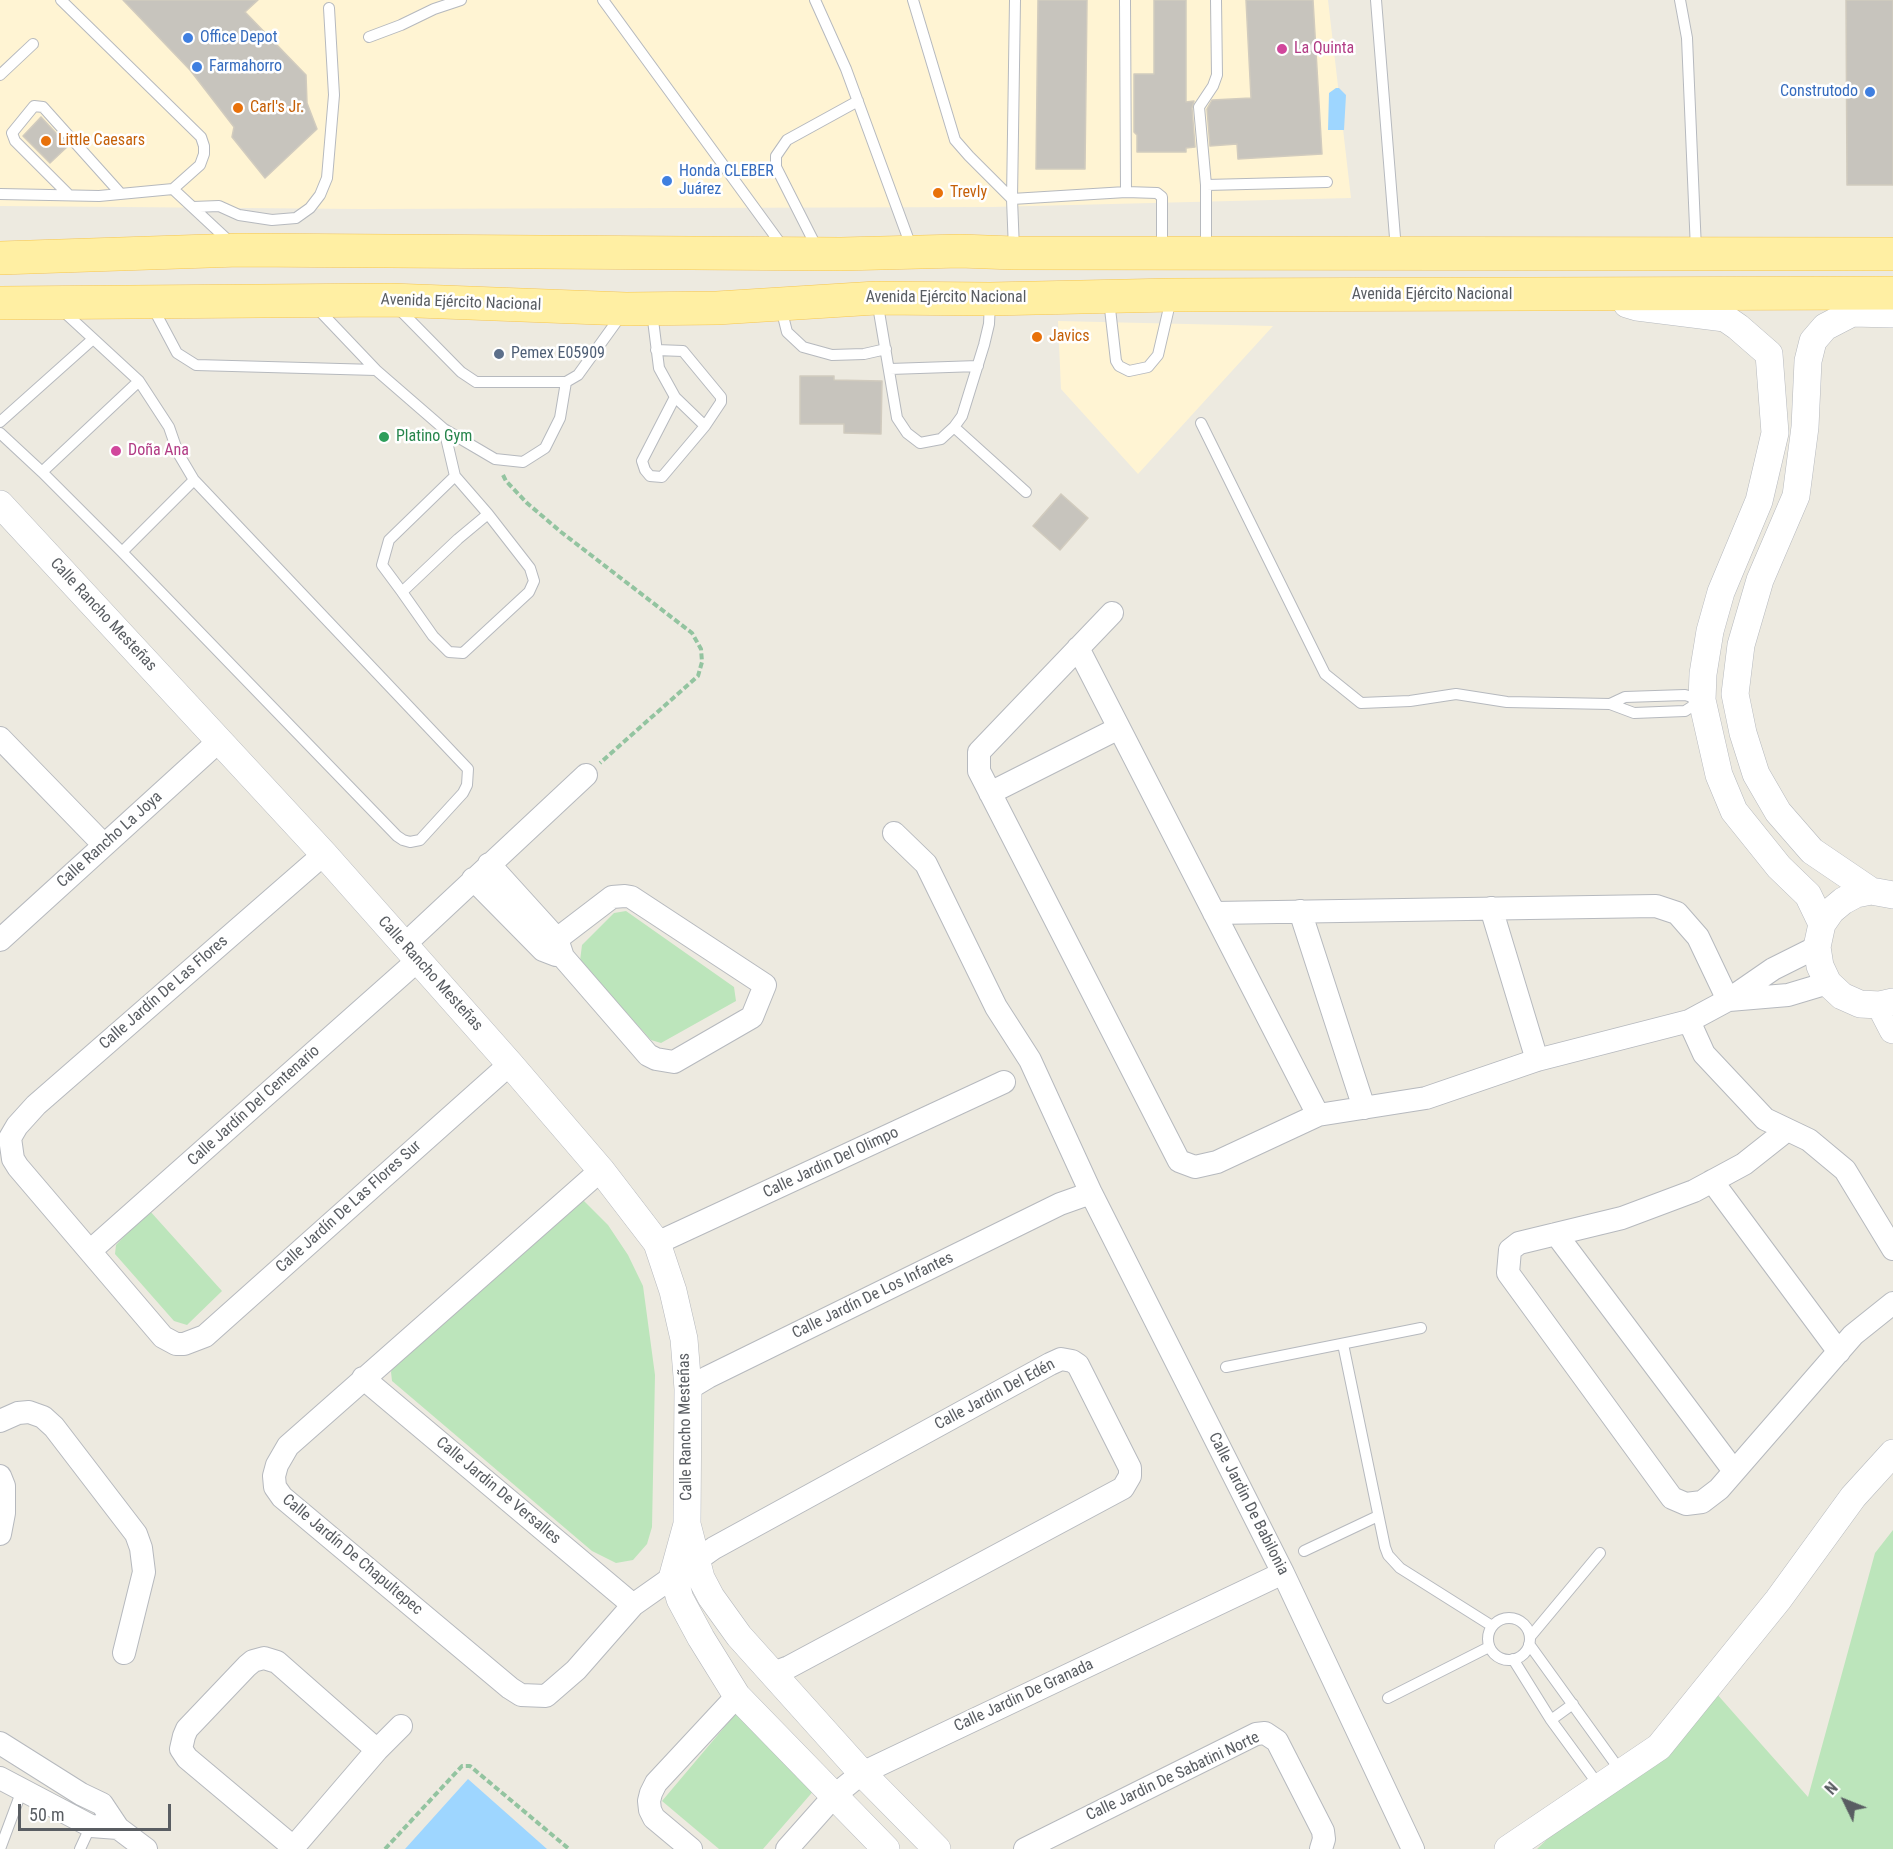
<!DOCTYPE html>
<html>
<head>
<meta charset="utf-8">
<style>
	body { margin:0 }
	#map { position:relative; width:1893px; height:1849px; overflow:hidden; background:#edeae0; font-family:"Roboto Condensed",sans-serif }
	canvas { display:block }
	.north { position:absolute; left:1815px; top:1771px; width:60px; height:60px; -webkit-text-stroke:4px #fff; paint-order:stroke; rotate:313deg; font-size:16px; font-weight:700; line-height:24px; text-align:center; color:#595d62 }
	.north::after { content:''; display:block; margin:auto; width:21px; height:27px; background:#595d62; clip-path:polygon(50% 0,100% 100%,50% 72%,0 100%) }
	.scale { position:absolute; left:18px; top:1804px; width:153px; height:27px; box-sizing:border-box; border:3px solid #595d62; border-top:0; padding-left:8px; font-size:18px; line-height:21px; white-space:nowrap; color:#595d62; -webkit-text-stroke:4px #fff; paint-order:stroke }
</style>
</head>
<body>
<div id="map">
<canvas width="1893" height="1849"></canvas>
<div class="north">N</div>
<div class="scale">50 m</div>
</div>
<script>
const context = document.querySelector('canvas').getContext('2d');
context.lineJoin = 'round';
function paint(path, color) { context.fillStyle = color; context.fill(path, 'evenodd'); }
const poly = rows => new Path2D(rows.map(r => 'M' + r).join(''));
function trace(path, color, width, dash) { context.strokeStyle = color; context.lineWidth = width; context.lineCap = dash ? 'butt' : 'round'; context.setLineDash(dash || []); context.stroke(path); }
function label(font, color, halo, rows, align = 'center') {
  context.font = font + ' "Roboto Condensed",sans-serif'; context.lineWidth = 5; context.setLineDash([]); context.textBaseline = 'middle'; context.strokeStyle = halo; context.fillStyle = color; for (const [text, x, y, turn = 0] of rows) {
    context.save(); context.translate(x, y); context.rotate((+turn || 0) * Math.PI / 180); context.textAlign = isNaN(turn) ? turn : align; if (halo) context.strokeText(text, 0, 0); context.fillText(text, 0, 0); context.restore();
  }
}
paint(poly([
	[0,0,1328,0,1351,198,992,207,362,209,0,206],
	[1058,321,1273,326,1138,474,1061,389]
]), '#fff4d3');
paint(poly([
	[626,911,734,987,736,1001,661,1043,651,1040,580,961,582,945,614,913],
	[582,1199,608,1225,628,1255,643,1286,655,1375,652,1527,647,1544,633,1560,616,1563,592,1551,392,1381,391,1372,395,1361],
	[149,1210,222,1291,187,1325,174,1321,115,1254,116,1245],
	[1893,1530,1893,1849,1537,1849,1708,1684,1808,1797,1875,1553],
	[738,1711,816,1788,763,1849,719,1849,662,1801]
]), '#bce5bb');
paint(poly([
	[1336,88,1339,88,1346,95,1344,130,1328,130,1329,93],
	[468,1779,547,1849,405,1849]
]), '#9ed6ff');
const building = poly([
	[123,0,258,0,245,12,306,75,307,103,317,129,265,178,232,137,234,127,190,70,123,0],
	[1038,0,1087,0,1085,169,1036,169,1038,0],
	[1154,0,1186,0,1186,102,1194,101,1192,108,1195,147,1186,148,1186,152,1137,152,1137,135,1134,132,1134,74,1154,74,1154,0],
	[1246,0,1313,0,1322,154,1238,159,1237,144,1210,146,1207,109,1212,100,1251,98,1246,0],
	[1846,0,1893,0,1893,185,1847,185,1846,0],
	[41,117,68,146,50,163,23,136,41,117],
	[800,376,834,376,834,380,882,381,881,434,844,433,844,424,800,424,800,376],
	[1061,494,1088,518,1060,550,1033,526,1061,494]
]);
paint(building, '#c7c4bd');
trace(building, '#d1cbbe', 1.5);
const service = poly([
	[603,0,783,247],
	[815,0,846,69,912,249],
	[913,0,955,140,969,156,1012,199,1126,192,1125,0],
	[1376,0,1396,250],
	[1680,0,1687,38,1696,250],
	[369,37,401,25,434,9,461,0],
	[0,75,33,44],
	[1206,185,1327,182],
	[173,189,232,244],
	[1126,192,1157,193,1162,197,1162,251],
	[0,194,99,196,173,189,200,165,204,154,204,146,201,137,61,0],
	[69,195,15,141,12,133,34,106,43,107,121,194],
	[193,207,219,206,239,215,272,220,296,218,310,208,320,195,327,178,334,95,329,8],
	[818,250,776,167,776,156,787,140,858,101],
	[1014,250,1012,199,1015,0],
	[1206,250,1206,185,1199,107,1213,86,1217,75,1216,0],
	[877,300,897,418,907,433,920,443,941,439,954,427,962,416,984,345,989,324,990,302],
	[1109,300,1116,361,1119,366,1129,371,1148,367,1158,355,1171,299],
	[152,306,177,353,196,365,376,370],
	[316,307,376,370,444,429,495,459,523,462,545,448,560,418,566,382],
	[398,308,461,372,476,382,566,382,578,375,622,314],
	[781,308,787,332,803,347,832,355,864,354,886,349],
	[652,312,659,368,675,397,642,461,645,470,650,476,662,477,705,426],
	[656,350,683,351,721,397,721,402,705,426,675,397],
	[890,369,978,366],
	[0,422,93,339],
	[1201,423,1325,674,1361,703,1410,701,1456,694,1507,702,1610,704,1634,713,1685,711,1702,700],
	[954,427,1026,492],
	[444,429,455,476,488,514,458,539,402,592,382,565,389,540,455,476],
	[0,433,42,472,122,552,397,836,403,840,410,842,420,840,463,793,467,785,468,769,194,480,178,453,169,427,139,381,62,310],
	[42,472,139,381],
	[122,552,194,480],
	[402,592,433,636,449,652,463,653,529,592,534,581,530,568,488,514],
	[1610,704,1625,697,1685,695,1702,700],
	[1343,1344,1385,1547,1388,1555,1400,1568,1492,1626],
	[1226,1367,1421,1328],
	[1304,1551,1378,1516],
	'1488 1639a21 21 0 1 1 42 0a21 21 0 1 1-42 0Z',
	[1530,1637,1600,1553],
	[1529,1644,1622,1773],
	[1513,1659,1551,1720,1600,1787],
	[1388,1698,1489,1647],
	[1551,1720,1573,1704],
	[0,1849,22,1790],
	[80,1849,92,1823]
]);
const minor = poly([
	[1112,613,979,752,979,771,1179,1161,1195,1167,1217,1162,1318,1115,1426,1098,1537,1060,1689,1021,1728,1000,1773,969,1817,947],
	[1078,648,1318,1115],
	[0,738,104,845],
	[990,793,1119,728],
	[894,833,926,864,996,1007,1030,1060,1091,1193],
	[324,854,36,1105,17,1126,10,1138,13,1159,18,1167,163,1337,176,1344,184,1344,205,1336,510,1064],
	[489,864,557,939,563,957,648,1055,656,1059,674,1062,752,1017,765,985,631,897,625,896,612,897,557,939,543,950],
	[473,879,543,950,556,955],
	[1491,908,1537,1060],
	[1300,911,1364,1108],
	[1214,913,1656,906,1677,913,1698,937,1728,1000],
	[0,940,220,740],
	[403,946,586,775],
	[1729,1000,1788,995,1828,983],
	[1689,1021,1704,1054,1765,1119,1809,1140,1845,1170,1893,1249],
	[1787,1130,1744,1164,1694,1191,1622,1218,1519,1243,1510,1250,1508,1273,1672,1498,1686,1504,1702,1502,1719,1489,1853,1335,1893,1303],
	[601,1170,288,1446,277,1465,274,1476,275,1487,282,1497,510,1688,521,1695,546,1696,576,1670,633,1605,714,1548,1050,1364,1061,1359,1072,1361,1078,1365,1130,1468,1130,1476,1123,1488,789,1667,773,1673],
	[1712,1181,1839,1352],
	[1556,1234,1734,1471],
	[657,1243,1004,1082],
	[90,1251,417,961],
	[363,1378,633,1605],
	[688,1389,708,1377,1060,1204,1091,1193,1283,1573,1413,1849],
	[0,1421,18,1413,29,1412,43,1417,54,1427,136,1534,141,1548,144,1572,124,1653],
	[0,1476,4,1486,4,1513,0,1534],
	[0,1743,81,1794,102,1804,118,1828,146,1849],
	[0,1778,91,1826,118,1828],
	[293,1847,187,1758,181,1749,184,1736,187,1729,247,1666,253,1661,264,1658,277,1662,377,1750],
	[292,1849,377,1750,401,1726],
	[691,1849,654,1818,650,1810,649,1801,651,1793,656,1783,737,1696],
	[787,1849,835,1795,862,1773,1283,1573],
	[1025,1849,1256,1734,1265,1733,1277,1741,1323,1831,1324,1839,1321,1849]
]);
const tertiary = poly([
	[1627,304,1637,307,1725,318,1738,327,1769,354,1775,433,1759,501,1721,592,1710,631,1703,674,1702,700,1719,775,1734,811,1779,867,1808,895,1822,924],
	[0,504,324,854,510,1064,601,1170,657,1243,673,1291,684,1339,688,1389,687,1524,673,1575,680,1599,701,1638,737,1696,886,1849],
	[1871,891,1812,851,1778,812,1756,774,1743,733,1735,694,1741,645,1760,580,1796,496,1805,427,1808,361,1813,341,1825,327,1852,313,1893,314],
	[1893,895,1871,891,1856,894,1843,901,1831,911,1822,924,1817,947,1820,966,1828,983,1842,996,1860,1004,1880,1005,1893,1002],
	[1880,1005,1893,1030],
	[687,1524,701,1578,711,1597,739,1636,862,1773,937,1849],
	[1508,1849,1659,1747,1778,1600,1853,1497,1893,1453]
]);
const primary = poly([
	[0,258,239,250,841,254,960,251,1014,253,1893,254],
	[0,303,391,300,626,309,717,308,876,298,990,299,1172,295,1893,293]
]);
trace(service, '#b6b9be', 12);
trace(minor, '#b6b9be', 24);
trace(tertiary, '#b6b9be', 28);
trace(primary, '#f5c551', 34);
trace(poly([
	[503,475,506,481,527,503,561,532,692,633,701,649,702,662,698,676,600,763],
	[385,1849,462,1766,470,1766,569,1849]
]), '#93c4a0', 4, [6, 3]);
trace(service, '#fff', 10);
trace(minor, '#fff', 22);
trace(tertiary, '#fff', 27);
trace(primary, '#ffefa3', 33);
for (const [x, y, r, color] of [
	[188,38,6,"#3f7fe0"],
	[1282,49,6,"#d1479c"],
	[197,67,6,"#3f7fe0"],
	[1870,92,6,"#3f7fe0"],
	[238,108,6,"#e8710a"],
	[46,141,6,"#e8710a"],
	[667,181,6,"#3f7fe0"],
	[938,193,6,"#e8710a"],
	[1037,337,6,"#e8710a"],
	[499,354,6,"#5c6f8a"],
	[384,437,6,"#2e9e5b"],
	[116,451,6,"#d1479c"]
]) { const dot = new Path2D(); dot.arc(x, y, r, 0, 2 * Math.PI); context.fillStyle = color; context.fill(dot); trace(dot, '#fff', 2); }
label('16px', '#366cbe', '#fff', [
	["Office Depot",200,38],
	["Farmahorro",209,67],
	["Construtodo",1858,92,"right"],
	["Honda CLEBER",679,172],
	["Juárez",679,190]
], 'left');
label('16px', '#b23c85', '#fff', [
	["La Quinta",1294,49],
	["Doña Ana",128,451]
], 'left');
label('16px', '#c56008', '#fff', [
	["Carl's Jr.",250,108],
	["Little Caesars",58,141],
	["Trevly",950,193],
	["Javics",1049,337]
], 'left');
label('16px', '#595d62', '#fff', [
	["Avenida Ejército Nacional",1432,295],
	["Avenida Ejército Nacional",946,298],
	["Avenida Ejército Nacional",461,303,2],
	["Calle Rancho Mesteñas",103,615,47],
	["Calle Rancho La Joya",110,840,-42],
	["Calle Rancho Mesteñas",430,974,48],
	["Calle Jardín De Las Flores",164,993,-41],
	["Calle Jardín Del Centenario",254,1106,-42],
	["Calle Jardin Del Olimpo",831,1163,-25],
	["Calle Jardín De Las Flores Sur",349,1207,-42],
	["Calle Jardín De Los Infantes",873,1296,-26],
	["Calle Jardin Del Edén",995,1395,-28],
	["Calle Rancho Mesteñas",686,1427,-91],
	["Calle Jardin De Versalles",498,1491,40],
	["Calle Jardin De Babilonia",1248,1504,63],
	["Calle Jardín De Chapultepec",352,1555,40],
	["Calle Jardin De Granada",1024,1696,-25],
	["Calle Jardin De Sabatini Norte",1173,1777,-25]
]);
label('16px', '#4e5e75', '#fff', [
	["Pemex E05909",511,354]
], 'left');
label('16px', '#27864d', '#fff', [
	["Platino Gym",396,437]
], 'left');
</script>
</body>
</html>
